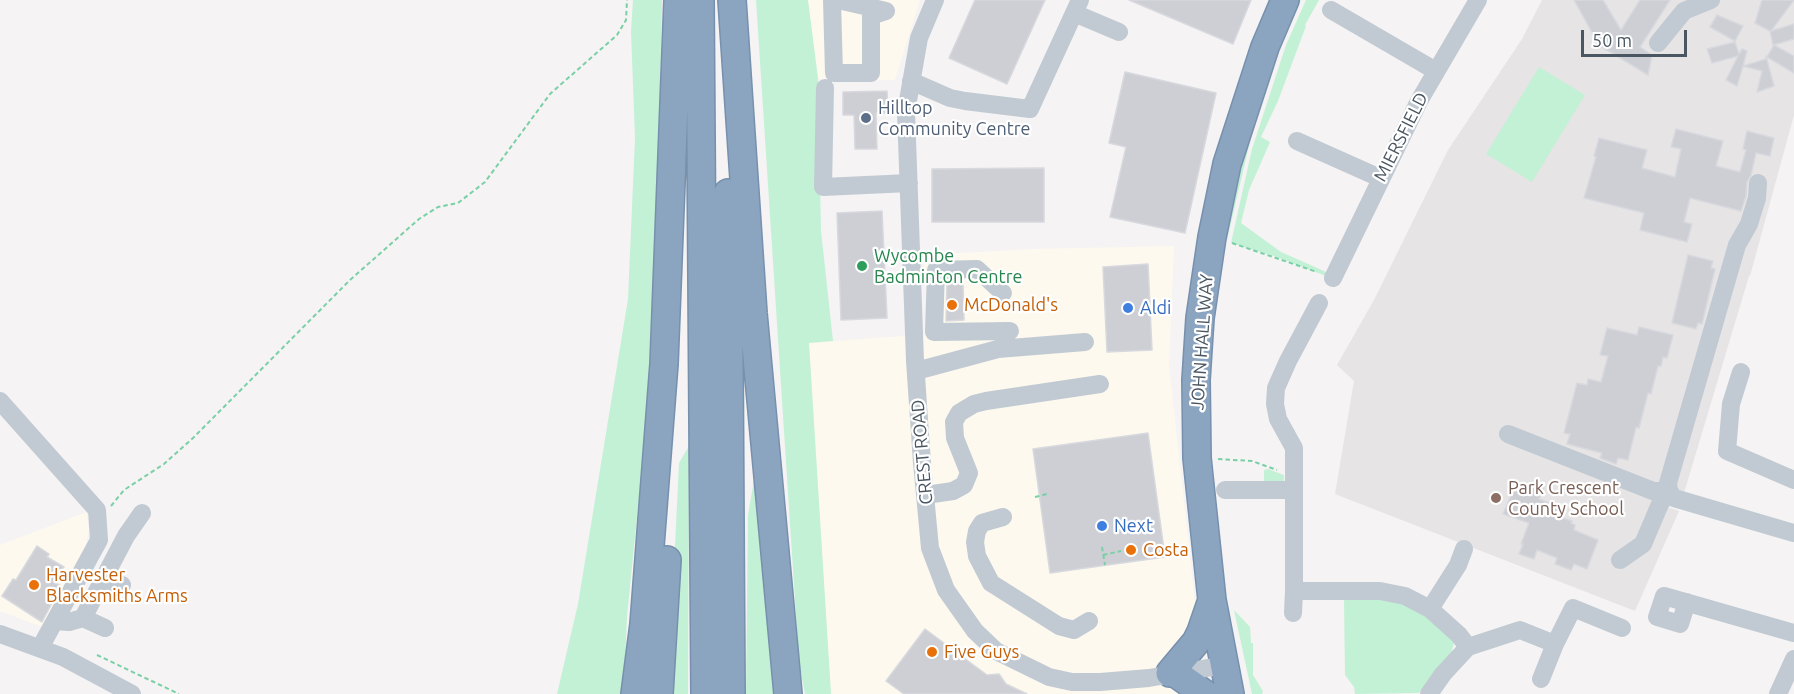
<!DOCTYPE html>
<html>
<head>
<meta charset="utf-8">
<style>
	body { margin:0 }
	#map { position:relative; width:1794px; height:694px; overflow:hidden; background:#f5f3f3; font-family:Ubuntu,sans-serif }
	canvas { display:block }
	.scale { position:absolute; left:1581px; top:30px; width:106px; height:27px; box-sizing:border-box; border:3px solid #4a5661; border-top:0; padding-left:8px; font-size:18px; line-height:21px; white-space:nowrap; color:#4a5661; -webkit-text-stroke:4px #fff; paint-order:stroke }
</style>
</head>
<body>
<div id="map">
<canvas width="1794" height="694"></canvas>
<div class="scale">50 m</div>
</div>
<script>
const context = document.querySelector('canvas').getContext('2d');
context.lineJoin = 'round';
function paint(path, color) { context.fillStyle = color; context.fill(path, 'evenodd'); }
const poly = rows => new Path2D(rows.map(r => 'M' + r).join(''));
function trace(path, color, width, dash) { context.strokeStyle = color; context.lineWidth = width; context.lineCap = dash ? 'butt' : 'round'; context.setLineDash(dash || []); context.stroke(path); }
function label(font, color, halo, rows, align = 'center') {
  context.font = font + ' Ubuntu,sans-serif'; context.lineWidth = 4.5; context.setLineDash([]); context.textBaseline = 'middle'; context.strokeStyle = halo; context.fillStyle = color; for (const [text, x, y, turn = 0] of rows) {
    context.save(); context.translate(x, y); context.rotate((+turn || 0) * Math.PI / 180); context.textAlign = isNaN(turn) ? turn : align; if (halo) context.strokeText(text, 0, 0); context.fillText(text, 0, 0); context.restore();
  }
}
paint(poly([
	[807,0,920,0,895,80,816,79],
	[1174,246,1169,366,1196,610,1196,694,831,694,809,343,930,334,923,255,1033,249],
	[87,512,89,532,79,570,42,627,0,611,0,545]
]), '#fdf9ef');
paint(poly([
	[1542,0,1794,0,1794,115,1750,276,1749,276,1684,493,1656,503,1679,511,1635,611,1335,494,1354,381,1337,365,1374,300,1448,150,1522,39]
]), '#e6e4e5');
paint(poly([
	[633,0,662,0,659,147,647,419,627,616,624,687,623,694,557,694,578,604,628,299,635,138,631,32],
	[756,0,808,0,818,78,821,231,833,341,809,343,831,694,805,694,799,662],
	[1298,0,1301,0,1280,48,1252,133,1227,240,1225,240,1236,178,1271,66],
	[1306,0,1319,0,1305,25,1306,26,1278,101,1261,137,1270,142,1249,190,1241,223,1281,252,1324,271,1327,273,1326,276,1274,256,1231,243,1252,149,1286,45],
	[1539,67,1585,95,1532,182,1486,154],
	[689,446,688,694,668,694,679,463],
	[759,451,775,678,774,694,746,694,748,515],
	[1268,469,1284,475,1284,485,1264,485,1264,470],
	[1386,598,1409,603,1446,631,1454,643,1451,654,1443,661,1419,693,1355,694,1354,687,1345,675,1344,599],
	[1234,610,1250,627,1251,643,1253,643,1253,675,1263,691,1262,694,1252,694]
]), '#c3f1d5');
const building = poly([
	[975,0,1045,0,1007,84,949,58,975,0],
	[1129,0,1251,0,1233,44,1129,0],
	[1574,0,1603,0,1621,30,1640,0,1670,0,1640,47,1652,55,1648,75,1599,45,1574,0],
	[1762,0,1794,0,1771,31,1794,24,1794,39,1773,45,1770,31,1755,23,1762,0],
	[1717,15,1743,26,1735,41,1710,27,1717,15],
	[1735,42,1739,54,1742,49,1747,51,1743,66,1766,59,1766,56,1774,86,1757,92,1762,71,1743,66,1737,86,1726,80,1738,56,1712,63,1707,49,1735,42],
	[1774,45,1794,56,1794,73,1767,57,1774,45],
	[1125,72,1216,93,1185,233,1110,217,1126,147,1109,143,1125,72],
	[887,91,888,113,876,113,877,149,855,149,854,115,843,115,843,92,887,91],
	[1676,129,1723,141,1716,166,1740,172,1746,150,1743,149,1747,131,1774,138,1770,156,1756,153,1751,175,1747,182,1746,196,1741,211,1690,198,1684,222,1692,224,1687,242,1640,230,1644,213,1584,198,1596,157,1594,156,1599,138,1647,150,1642,168,1675,177,1681,149,1671,147,1676,129],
	[1044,168,1044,222,932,222,932,169,1044,168],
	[882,211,887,318,841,320,837,213,882,211],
	[1688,255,1713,261,1711,268,1715,269,1702,324,1698,323,1696,329,1672,323,1688,255],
	[1148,264,1152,350,1107,352,1103,267,1148,264],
	[947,282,963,282,964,320,946,321,947,282],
	[1639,327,1673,335,1667,358,1663,357,1661,366,1658,366,1651,394,1648,393,1639,428,1636,427,1628,460,1618,458,1616,464,1600,458,1602,453,1567,444,1570,434,1564,433,1577,383,1587,385,1588,379,1601,382,1608,356,1600,355,1607,328,1637,335,1639,327],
	[1148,433,1165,557,1050,573,1033,449,1148,433],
	[1532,483,1544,488,1539,499,1561,507,1558,516,1572,521,1571,523,1575,525,1574,530,1598,540,1587,569,1574,564,1571,570,1555,564,1557,558,1537,550,1534,559,1519,554,1523,544,1521,544,1529,523,1503,514,1514,488,1527,494,1532,483],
	[37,546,49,554,47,557,64,567,54,582,61,586,42,622,2,596,13,579,16,580,37,546],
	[925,629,987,675,999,674,1006,684,1027,694,904,694,886,681,925,629]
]);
paint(building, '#cdcfd5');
trace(building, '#d7d9de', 1.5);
const highway = poly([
	[700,0,705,694],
	[732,0,753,313,788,694],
	[728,193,731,694],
	[1170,673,1196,642,1201,632,1212,600],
	[1175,673,1205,694],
	[635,694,644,624,664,364,678,0],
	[659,694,667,560],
	[1230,694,1212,600,1197,458,1196,380,1200,318,1212,237,1227,164,1265,47,1285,0]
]);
trace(highway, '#7690ad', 30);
trace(poly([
	[1232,243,1317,272],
	[1218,459,1252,461,1277,470],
	[1035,497,1047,494],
	[111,506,124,490,164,464,193,438,350,280,419,219,438,207,458,203,485,182,550,94,617,35,626,20,627,0],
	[1102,547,1105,565],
	[1103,555,1121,551],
	[97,655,179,694]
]), '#7ad0a6', 2, [4.5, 3]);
trace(poly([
	[832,0,834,73,871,73,871,16,886,11],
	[838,0,886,11],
	[935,0,919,38,906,112,915,361,922,463,930,548,946,590,975,631,996,651,1049,677,1072,682,1100,682,1149,678,1225,665],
	[1331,10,1436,71],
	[1074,13,1119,32],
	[1658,43,1684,11,1711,0],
	[911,81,950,98,965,101,1030,109,1080,0],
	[825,88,823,187,909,183],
	[1297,141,1380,178],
	[1758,183,1757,198,1749,224,1737,245,1668,483,1669,491,1674,498,1794,533],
	[1333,278,1419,101,1478,0],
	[1003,293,977,269,936,270,934,332,1010,331],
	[1319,303,1288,361,1276,388,1275,404,1278,419,1294,448,1294,591,1380,591,1405,596,1430,609,1459,635,1468,647,1443,674,1429,694],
	[916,371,998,349,1085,342],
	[1741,372,1731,404,1727,451,1794,480],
	[0,401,97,510,99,540,40,648],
	[1508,434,1653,491,1669,491],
	[1225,490,1294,490],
	[926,495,953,491,964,485,969,473,955,438,954,422,959,413,974,404,986,401,1100,384],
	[1003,517,982,523,977,531,975,542,977,556,991,583,1059,626,1074,630,1089,621],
	[1620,560,1643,544,1660,504,1669,491],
	[103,580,122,585],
	[1687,602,1680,624,1657,617,1664,596,1794,633],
	[1430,609,1458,565,1464,549],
	[1293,613,1294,591],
	[83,618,126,536,142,513],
	[55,621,69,622,83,618,105,628],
	[0,634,63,657,132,694],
	[1555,644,1573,608,1622,628],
	[1468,647,1520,630,1555,644,1541,679],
	[1778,694,1794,659]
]), '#c1cad2', 18);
trace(highway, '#8ba5c1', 27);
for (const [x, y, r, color] of [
	[866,118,6,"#5c6f8a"],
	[862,266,6,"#2e9e5b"],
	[952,305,6,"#e8710a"],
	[1128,308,6,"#3f7fe0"],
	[1496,498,6,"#8d6e63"],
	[1102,526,6,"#3f7fe0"],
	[1131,550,6,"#e8710a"],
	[34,585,6,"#e8710a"],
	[932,652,6,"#e8710a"]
]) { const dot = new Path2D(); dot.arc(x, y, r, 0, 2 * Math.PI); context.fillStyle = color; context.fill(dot); trace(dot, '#fff', 2); }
label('18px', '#4e5e75', '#fff', [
	["Hilltop",878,108],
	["Community Centre",878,129]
], 'left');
label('18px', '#4a5661', '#fff', [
	["MIERSFIELD",1401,137,-63],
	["JOHN HALL WAY",1202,342,-86],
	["CREST ROAD",922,452,-95]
]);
label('18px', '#27864d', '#fff', [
	["Wycombe",874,256],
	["Badminton Centre",874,277]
], 'left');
label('18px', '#c56008', '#fff', [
	["McDonald's",964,305],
	["Costa",1143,550],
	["Harvester",46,575],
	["Blacksmiths Arms",46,596],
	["Five Guys",944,652]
], 'left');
label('18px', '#366cbe', '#fff', [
	["Aldi",1140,308],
	["Next",1114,526]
], 'left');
label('18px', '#785e54', '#fff', [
	["Park Crescent",1508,488],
	["County School",1508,509]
], 'left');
</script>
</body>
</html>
